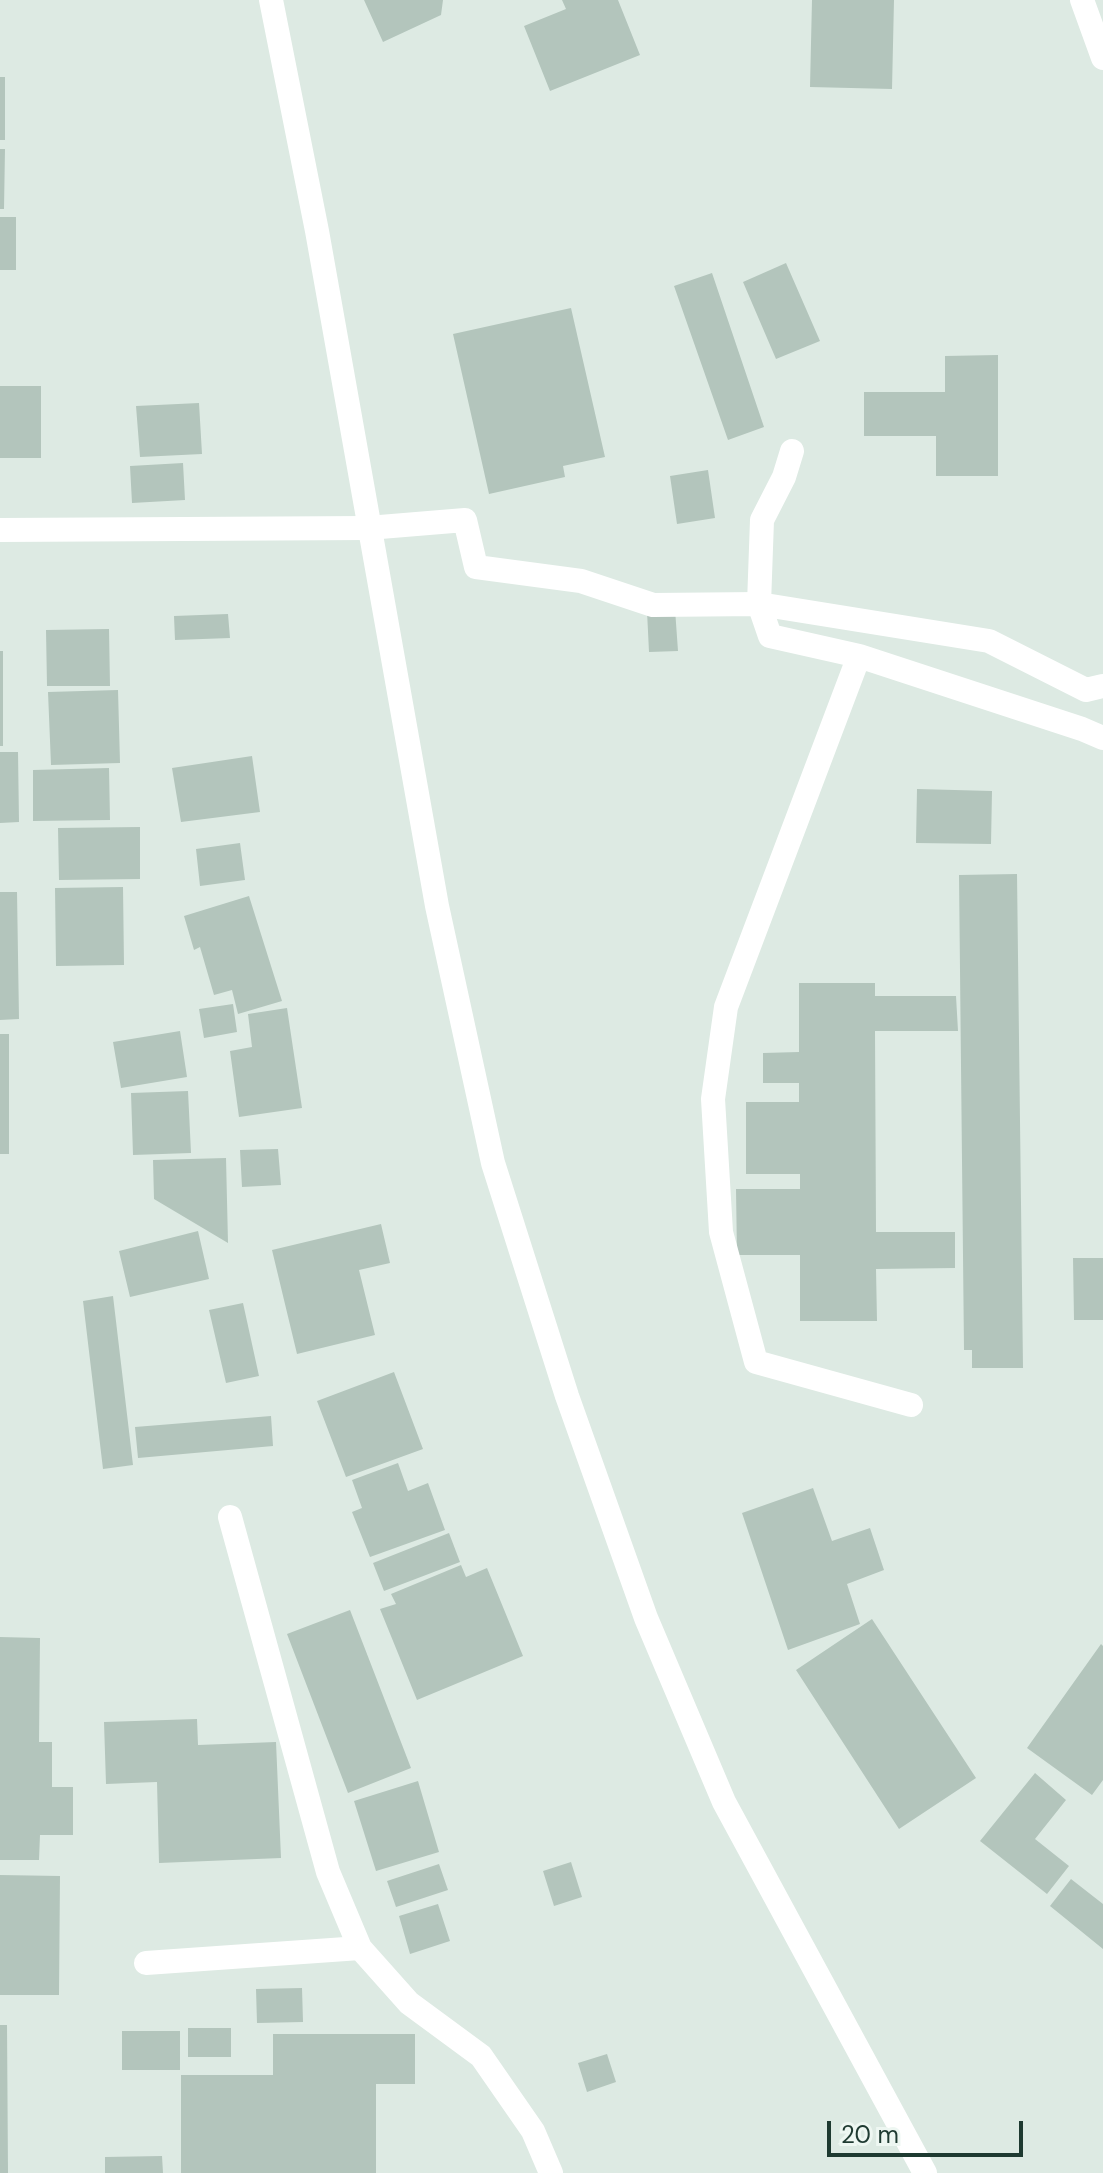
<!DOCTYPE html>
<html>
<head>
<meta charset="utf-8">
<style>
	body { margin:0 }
	#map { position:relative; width:1103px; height:2173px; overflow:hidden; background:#ddeae3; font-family:"DM Sans",sans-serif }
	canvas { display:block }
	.scale { position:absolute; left:827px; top:2121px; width:196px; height:36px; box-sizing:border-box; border:4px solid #1e3a31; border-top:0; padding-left:10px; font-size:24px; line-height:28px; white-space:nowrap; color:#1e3a31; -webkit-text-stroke:6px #eef7f2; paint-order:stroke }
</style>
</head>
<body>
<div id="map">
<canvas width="1103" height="2173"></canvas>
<div class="scale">20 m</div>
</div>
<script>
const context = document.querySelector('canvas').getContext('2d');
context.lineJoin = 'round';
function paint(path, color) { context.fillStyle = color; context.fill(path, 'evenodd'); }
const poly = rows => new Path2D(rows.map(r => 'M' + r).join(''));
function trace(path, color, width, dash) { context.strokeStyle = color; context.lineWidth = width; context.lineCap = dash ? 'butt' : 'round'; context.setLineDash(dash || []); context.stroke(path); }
paint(poly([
	[364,0,443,0,441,15,383,42],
	[562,0,618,0,640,55,550,91,524,26,566,9],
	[812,0,894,0,892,89,810,87],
	[0,77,5,77,5,140,0,140],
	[0,149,5,149,4,209,0,209],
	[0,217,16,217,16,270,0,270],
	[786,263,820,341,776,359,743,282],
	[712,273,764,427,728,440,674,286],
	[571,308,605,457,563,466,565,477,489,494,453,334],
	[998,355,998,476,936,476,936,436,864,436,864,392,945,392,945,356],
	[0,386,41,386,41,458,0,458],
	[199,403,202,454,140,457,136,406],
	[183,463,185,500,132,503,130,466],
	[708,470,715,518,677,524,670,476],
	[675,609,678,651,649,652,647,611],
	[228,614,230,638,175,640,174,616],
	[109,629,110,686,47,686,46,630],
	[0,651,3,651,3,746,0,746],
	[118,690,120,763,51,765,48,692],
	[0,752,18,752,19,822,0,823],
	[252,756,260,812,181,822,172,768],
	[109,768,110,820,33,821,33,770],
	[917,789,992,791,991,844,916,843],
	[140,827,140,879,59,880,58,828],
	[240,843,245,880,200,886,196,849],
	[1017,874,1023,1368,972,1368,972,1350,964,1350,959,875],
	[123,887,124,965,56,966,55,888],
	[0,892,17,892,19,1019,0,1020],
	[249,896,282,1001,238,1014,232,990,214,995,200,947,194,950,184,916],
	[799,983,875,983,875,996,956,996,958,1031,875,1031,876,1232,955,1232,955,1268,876,1269,877,1321,800,1321,800,1255,737,1255,736,1189,800,1189,800,1174,746,1174,746,1102,799,1102,799,1083,763,1083,763,1053,799,1052],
	[233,1004,237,1032,204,1038,199,1009],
	[287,1008,302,1108,239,1117,230,1051,252,1047,248,1014],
	[180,1031,187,1077,121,1088,113,1042],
	[0,1034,9,1034,9,1154,0,1154],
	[188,1091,191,1153,133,1155,131,1093],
	[278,1149,281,1185,242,1187,240,1150],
	[226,1158,228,1243,154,1199,153,1160],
	[381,1224,390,1263,359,1270,375,1335,297,1354,272,1250],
	[198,1231,209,1279,130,1297,119,1251],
	[1073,1258,1103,1258,1103,1320,1074,1320],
	[113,1296,133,1465,103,1469,83,1301],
	[243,1303,259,1376,226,1383,209,1310],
	[394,1372,423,1449,346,1477,317,1401],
	[271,1416,273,1446,138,1458,135,1427],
	[398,1463,408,1491,428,1483,445,1530,370,1557,352,1512,362,1508,352,1480],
	[813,1488,832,1541,870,1528,884,1570,847,1584,860,1624,788,1650,742,1513],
	[449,1533,460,1562,384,1591,373,1563],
	[461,1565,466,1577,487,1568,523,1656,417,1700,380,1609,396,1604,391,1594],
	[350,1610,411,1768,348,1793,287,1634],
	[872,1619,976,1778,899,1829,796,1670],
	[0,1637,40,1638,39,1742,52,1742,52,1787,73,1787,73,1835,40,1835,39,1860,0,1860],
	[1101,1644,1103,1646,1103,1780,1092,1795,1027,1748],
	[197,1719,198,1745,276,1742,281,1858,159,1863,157,1782,106,1784,104,1722],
	[1035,1773,1066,1800,1035,1839,1069,1866,1047,1894,980,1841],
	[418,1781,439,1852,376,1871,354,1801],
	[571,1862,582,1897,554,1906,543,1871],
	[439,1864,448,1890,396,1907,387,1881],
	[0,1875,60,1876,59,1995,0,1995],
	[1071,1879,1103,1904,1103,1949,1050,1906],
	[438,1904,450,1941,410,1954,399,1916],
	[302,1988,303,2022,257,2023,256,1989],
	[0,2025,7,2025,8,2173,0,2173],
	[188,2028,231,2028,231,2057,188,2057],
	[122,2031,180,2031,180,2070,122,2070],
	[273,2034,415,2034,415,2084,376,2084,376,2173,181,2173,181,2075,273,2075],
	[607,2054,616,2082,587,2092,578,2063],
	[162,2156,163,2173,105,2173,105,2157]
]), '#b3c5bc');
trace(poly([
	[230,1517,328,1872,360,1948,409,2003,481,2056,533,2131,551,2173],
	[146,1963,360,1948]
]), '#fff', 24);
trace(poly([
	[368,528,465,520,476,567,581,581,653,605,759,604,989,641,1086,690,1103,686]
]), '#fff', 24);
trace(poly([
	[792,451,784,477,762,520,759,604,770,636,859,656,1082,729,1103,738],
	[0,530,368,528],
	[859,656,726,1007,713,1099,721,1232,756,1362,911,1405]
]), '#fff', 24);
trace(poly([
	[1082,0,1103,58]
]), '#fff', 24);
trace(poly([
	[271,0,317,231,437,906,493,1163,567,1396,646,1618,724,1802,925,2173]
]), '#fff', 24);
</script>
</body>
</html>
